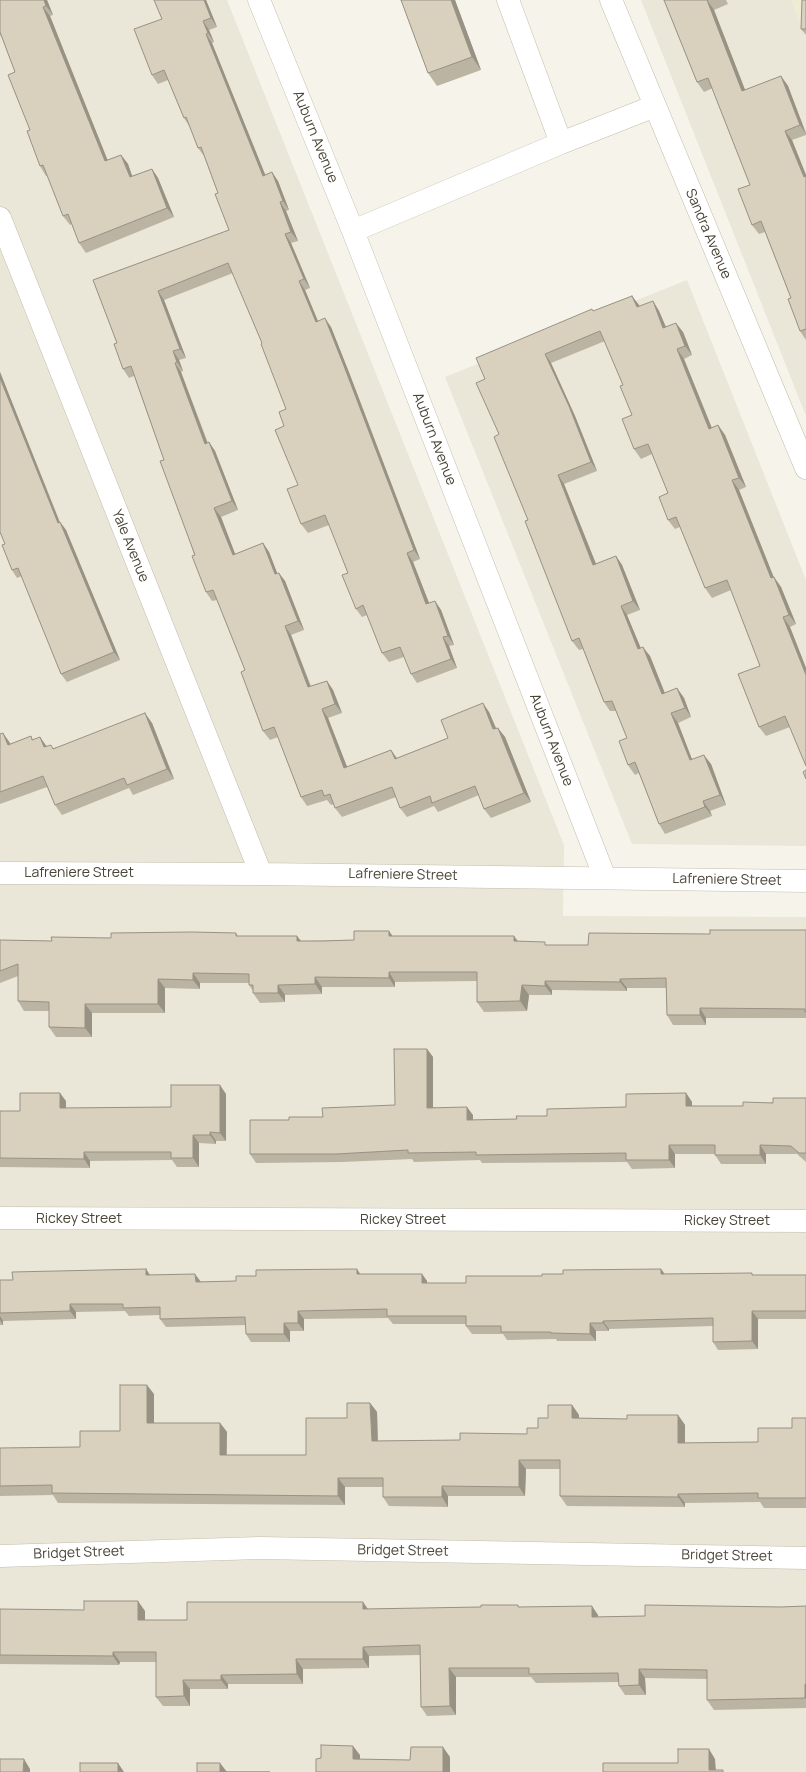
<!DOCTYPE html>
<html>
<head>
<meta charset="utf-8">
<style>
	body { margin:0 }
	canvas { display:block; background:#f6f4ea }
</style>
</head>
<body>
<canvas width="806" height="1772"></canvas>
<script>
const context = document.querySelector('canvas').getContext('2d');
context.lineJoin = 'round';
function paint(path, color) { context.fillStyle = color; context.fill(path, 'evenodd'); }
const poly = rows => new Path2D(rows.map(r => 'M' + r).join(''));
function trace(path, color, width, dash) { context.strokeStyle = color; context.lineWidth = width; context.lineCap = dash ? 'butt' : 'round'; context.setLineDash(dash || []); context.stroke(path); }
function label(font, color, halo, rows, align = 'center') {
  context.font = font + ' Manrope,sans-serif'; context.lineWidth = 3; context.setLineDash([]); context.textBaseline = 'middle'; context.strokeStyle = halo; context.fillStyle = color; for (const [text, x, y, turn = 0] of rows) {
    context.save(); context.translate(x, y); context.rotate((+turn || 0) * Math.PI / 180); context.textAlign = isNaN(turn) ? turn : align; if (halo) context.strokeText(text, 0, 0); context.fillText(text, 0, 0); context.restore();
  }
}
paint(poly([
	[0,0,227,0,564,845,563,916,806,917,806,1772,0,1772],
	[641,0,791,0,806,38,806,416],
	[687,280,806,580,806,846,632,844,445,377]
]), '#eae6d8');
paint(poly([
	[791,0,806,0,806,38]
]), '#f0ebd3');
const minor = poly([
	[259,0,353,231,605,878],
	[611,0,806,468],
	[561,143,655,106],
	[0,218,261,874],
	[353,231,561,143,508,0],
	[0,873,261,874,806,881],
	[0,1218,806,1221],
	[0,1556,260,1548,806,1558]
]);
trace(minor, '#c3bdab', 23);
trace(minor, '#fff', 22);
paint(poly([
	[0,0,47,0,53,15,50,16,107,160,121,155,128,164,132,176,152,169,158,178,174,217,86,253,79,243,72,224,70,225,63,216,48,176,46,176,40,166,15,72,1,35,0,36],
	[206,0,217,27,209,30,214,42,212,43,265,175,278,181,289,210,286,211,298,241,291,243,310,288,305,290,318,321,331,327,350,375,420,559,413,562,429,603,435,601,441,610,454,645,449,646,457,668,417,683,411,674,404,657,389,662,382,653,367,615,362,617,356,609,348,573,329,525,308,533,301,524,298,485,284,426,286,409,262,343,233,273,164,300,186,358,179,360,183,371,181,372,208,443,209,442,215,451,238,510,221,517,235,554,263,543,269,552,277,573,285,581,304,630,291,635,311,686,327,681,333,690,342,713,328,718,347,767,391,750,397,758,448,738,489,712,496,728,505,737,531,802,491,818,484,809,479,795,438,812,434,806,407,817,400,808,396,797,342,817,335,808,334,804,331,805,327,800,307,806,301,797,278,737,270,740,263,731,245,670,217,600,212,601,206,592,164,460,134,376,129,378,123,369,117,343,93,280,229,230,218,193,204,156,198,148,190,127,184,118,168,80,158,84,152,75,162,19],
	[401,0,455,0,481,70,437,86,428,73],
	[664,0,726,0,728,4,714,10,745,90,781,76,788,86,806,133,806,135,792,140,806,175,806,340,800,331,791,298,765,232,759,234,752,225,750,185,713,88,704,92,697,82],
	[806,0,806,35,801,29],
	[632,296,640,307,653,301,659,311,666,327,683,332,692,355,684,359,711,428,718,425,725,435,746,487,739,490,774,578,781,587,796,624,790,627,806,668,806,766,790,727,766,736,759,727,760,666,731,590,712,598,705,588,680,527,675,529,668,520,668,493,652,454,641,459,634,449,632,415,623,385,605,341,551,363,575,416,597,471,564,484,596,564,616,556,622,565,640,610,627,615,640,648,650,656,665,693,677,688,684,698,691,717,678,723,692,759,711,764,726,805,710,811,712,816,665,834,659,824,639,773,635,775,628,765,627,738,616,711,610,711,604,702,583,649,579,650,572,641,528,520,499,434,485,379,594,311],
	[0,372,60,522,66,530,120,660,67,682,61,674,22,576,17,578,12,570,5,544,0,532],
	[152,723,174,779,133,795,129,788,62,815,55,805,47,787,0,804,0,734,3,733,10,744,31,736,33,740,40,737,46,746,54,748],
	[806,930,806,1018,706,1018,706,1025,673,1025,667,1015,666,988,627,988,627,991,552,990,552,995,529,995,527,1011,484,1012,477,1002,477,981,395,982,395,987,322,987,322,994,285,995,285,1002,260,1003,253,993,253,991,249,985,249,983,200,983,200,989,165,988,165,1013,92,1013,92,1037,56,1037,49,1027,49,1011,24,1011,18,1001,18,976,0,983,0,940,52,941,236,933,238,936,297,936,301,941,354,940,389,931,392,936,514,936,518,941,547,945,588,945,710,934],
	[427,1049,433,1057,433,1107,473,1115,473,1120,517,1119,626,1107,686,1093,692,1102,692,1106,743,1106,806,1098,806,1162,797,1154,766,1154,766,1164,721,1164,715,1155,715,1154,675,1154,675,1168,632,1169,627,1162,482,1163,480,1160,414,1162,412,1159,342,1162,256,1163,250,1154,289,1120,323,1117,395,1105],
	[226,1094,226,1141,216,1141,216,1144,199,1143,199,1167,177,1167,172,1160,90,1161,90,1168,0,1167,0,1111,20,1111,66,1101,66,1108,171,1107],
	[146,1269,150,1275,200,1282,236,1281,256,1276,360,1274,422,1274,427,1281,427,1283,466,1283,563,1274,661,1269,664,1274,754,1275,806,1275,806,1319,758,1319,758,1349,718,1350,713,1342,713,1326,609,1329,609,1331,596,1331,596,1341,557,1341,556,1339,507,1340,503,1334,472,1334,466,1326,466,1324,393,1324,388,1318,304,1319,304,1331,290,1331,290,1342,251,1342,246,1334,246,1325,166,1327,160,1319,160,1315,129,1316,125,1311,76,1312,76,1319,3,1321,3,1325,0,1325,0,1280,13,1280],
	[154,1394,154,1423,220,1423,227,1432,227,1455,306,1455,347,1418,370,1403,377,1412,378,1441,460,1440,527,1434,538,1428,548,1418,572,1405,579,1415,579,1418,627,1419,678,1415,685,1425,685,1443,758,1442,792,1428,806,1418,806,1508,764,1508,760,1502,685,1503,685,1507,567,1506,560,1496,560,1469,526,1469,525,1496,448,1496,448,1507,389,1506,383,1497,383,1487,345,1487,345,1505,58,1503,53,1495,0,1496,0,1448,80,1447,120,1431],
	[363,1602,368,1609,520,1607,598,1615,598,1617,645,1616,781,1607,806,1606,806,1708,714,1710,707,1700,707,1679,645,1678,646,1695,625,1695,619,1686,619,1682,536,1683,531,1677,456,1677,456,1715,427,1716,421,1707,420,1655,369,1656,369,1668,303,1669,303,1684,228,1684,228,1689,190,1689,190,1706,163,1706,156,1697,156,1662,120,1662,119,1665,0,1664,0,1609,145,1611,145,1620,187,1620]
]), '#bbb4a3');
paint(poly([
	[44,0,47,0,53,15,46,6],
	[204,0,206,0,217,27,211,18],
	[451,0,455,0,481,70,472,57],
	[707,0,714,10,749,100,742,91],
	[43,7,50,16,112,171,105,161],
	[203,21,209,30,214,42,208,33],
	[206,34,212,43,269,184,263,176],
	[781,76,788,86,806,134,800,125],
	[785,131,792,140,806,175,806,179,804,177],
	[121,155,128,164,136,187,130,177],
	[152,169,158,178,174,217,167,208],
	[272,172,278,181,289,210,283,201],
	[280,202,286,211,298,241,291,232],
	[285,234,291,243,310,288,304,279],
	[299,281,305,290,322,331,316,322],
	[158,291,164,300,186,358,180,349],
	[632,296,639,305,644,317,637,307],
	[653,301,659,311,670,337,663,328],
	[325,318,331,327,350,375,420,559,414,550],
	[676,323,683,332,692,355,685,346],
	[677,349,684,359,716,438,709,429],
	[173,351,179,360,183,371,177,362],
	[545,354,551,363,575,416,597,471,591,462],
	[175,363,181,372,211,453,205,444],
	[0,372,63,531,58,523,0,378],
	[718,425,725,435,746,487,739,478],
	[209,442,215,451,238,510,232,501],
	[558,475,564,484,600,574,593,565],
	[732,480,739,490,778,588,771,578],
	[214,508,221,517,239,564,233,555],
	[60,522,66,530,120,660,114,652],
	[263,543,269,552,281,583,275,574],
	[407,553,413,562,433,613,426,604],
	[616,556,622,565,640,610,633,601],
	[279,573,285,581,304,630,298,621],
	[774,577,781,587,796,624,789,615],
	[435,601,441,610,454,645,448,636],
	[621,606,627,615,645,658,638,649],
	[783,617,790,627,806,668,806,675],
	[285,626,291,635,314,696,308,687],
	[443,637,449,646,457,668,451,659],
	[643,647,650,656,669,704,662,694],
	[327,681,333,690,342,713,335,704],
	[677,688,684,698,691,717,685,708],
	[483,703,489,712,500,738,493,729],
	[322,709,328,718,351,777,344,768],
	[145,713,152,723,174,779,167,769],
	[671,713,678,723,696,770,690,760],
	[498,728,505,737,531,802,524,793],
	[3,733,10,743,14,755,8,745],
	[40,737,47,747,44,747],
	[391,750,397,759,395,759],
	[704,755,711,764,726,805,720,795],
	[703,801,710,811,712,816,705,807],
	[389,931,396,941,389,936],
	[297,936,304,945,297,941],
	[514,936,520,945,514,941],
	[389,972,395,982,395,987,389,978],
	[193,973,200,983,200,989,193,980],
	[315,977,322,987,322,994,315,984],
	[158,979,165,988,165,1013,158,1004],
	[620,979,627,988,627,991,620,982],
	[545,981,552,990,552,995,545,986],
	[278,985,285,995,285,1002,278,993],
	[522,985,529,995,527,1011,520,1001],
	[85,1004,92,1013,92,1037,85,1028],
	[700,1008,706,1018,706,1025,700,1015],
	[427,1049,433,1057,433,1116,427,1108],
	[220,1085,226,1094,226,1141,220,1133],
	[60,1093,66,1101,66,1116,60,1108],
	[686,1093,692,1102,692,1114,686,1106],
	[467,1107,473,1115,473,1128,467,1120],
	[210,1132,216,1141,216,1144,210,1135],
	[193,1135,199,1143,199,1167,193,1158],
	[669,1145,675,1154,675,1168,669,1160],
	[760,1145,766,1154,766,1164,760,1155],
	[84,1152,90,1161,90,1168,84,1159],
	[146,1269,151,1277,146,1275],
	[357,1269,362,1277,357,1274],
	[661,1269,667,1277,661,1274],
	[195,1274,201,1282,196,1282],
	[422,1274,427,1281,427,1291,422,1283],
	[70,1304,76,1312,76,1319,70,1311],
	[298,1311,304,1319,304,1331,298,1323],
	[752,1311,758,1319,758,1349,752,1341],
	[0,1316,3,1321,3,1325,0,1320],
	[603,1321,609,1329,609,1331,603,1323],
	[284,1323,290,1331,290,1342,284,1334],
	[590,1323,596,1331,596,1341,590,1334],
	[147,1385,154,1394,154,1432,147,1423],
	[370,1403,377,1412,378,1450,372,1441],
	[572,1405,579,1415,579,1428,572,1418],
	[678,1415,685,1425,685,1452,678,1443],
	[220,1423,227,1432,226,1464,220,1455],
	[519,1460,526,1469,525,1496,519,1487],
	[338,1478,345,1487,345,1505,338,1496],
	[442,1486,448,1496,448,1507,442,1497],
	[678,1494,685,1503,685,1507,678,1497],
	[138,1601,145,1611,145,1630,138,1620],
	[363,1602,369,1611,363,1609],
	[592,1606,598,1615,598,1626,592,1617],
	[363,1647,369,1656,369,1668,363,1659],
	[113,1652,120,1662,119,1665,113,1656],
	[296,1659,303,1669,303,1684,297,1674],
	[449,1668,456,1677,456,1715,450,1706],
	[639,1669,645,1678,646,1695,639,1685],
	[221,1675,228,1684,228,1689,221,1680],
	[183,1680,190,1689,190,1706,184,1696],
	[805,1684,806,1685,806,1699,805,1698],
	[353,1746,360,1755,360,1769,353,1759],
	[443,1747,450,1757,450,1772,443,1772],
	[709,1749,715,1759,716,1772,709,1770],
	[24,1759,30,1769,30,1772,23,1772],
	[118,1763,124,1772,118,1772],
	[220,1763,227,1772,220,1772]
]), '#989285');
const building = poly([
	[0,0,44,0,46,6,43,7,105,161,121,155,130,177,152,169,167,208,79,243,68,214,63,216,43,165,40,166,27,131,30,130,8,75,15,72,0,32,0,0],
	[154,0,204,0,211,18,203,21,208,33,206,34,263,176,272,172,283,201,280,202,291,232,285,234,304,279,299,281,316,322,325,318,344,366,414,550,407,553,426,604,435,601,448,636,443,637,451,659,411,674,400,647,382,653,363,605,356,609,342,575,348,573,325,515,301,524,287,489,298,485,275,430,284,426,279,412,286,409,261,344,262,343,228,263,158,291,180,349,173,351,177,362,175,363,205,444,209,442,232,501,214,508,233,555,263,543,275,574,279,573,298,621,285,626,308,687,327,681,335,704,322,709,344,768,391,750,395,759,448,738,441,720,483,703,493,729,498,728,524,793,484,809,475,786,432,803,430,796,400,808,392,787,335,808,330,794,324,796,322,790,301,797,274,727,263,731,241,672,245,670,213,590,206,592,192,556,195,555,160,461,164,460,131,366,123,369,114,344,117,343,93,280,229,230,215,194,218,193,201,147,198,148,186,117,184,118,164,70,152,75,134,29,162,19,154,0],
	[401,0,451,0,472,57,428,73,401,0],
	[664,0,708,0,707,0,742,91,781,76,800,125,785,131,804,177,806,176,806,329,800,331,788,299,791,298,761,221,752,225,738,189,750,185,708,78,697,82,664,0],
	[802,0,806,0,806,29,801,29,802,0],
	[632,296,637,307,653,301,663,328,676,323,685,346,677,349,709,429,718,425,739,478,732,480,771,578,774,577,789,615,783,617,806,675,806,766,785,716,759,727,738,674,760,666,727,580,705,588,676,517,668,520,659,497,668,493,648,444,634,449,622,419,632,415,620,386,623,385,600,331,545,354,569,406,591,462,558,475,593,565,616,556,633,601,621,606,638,649,643,647,662,694,677,688,685,708,671,713,690,760,704,755,720,795,703,801,705,807,659,824,635,762,628,765,619,741,627,738,612,701,604,702,579,638,572,641,525,521,528,520,494,437,499,434,476,383,485,379,476,358,592,309,593,311,632,296],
	[0,378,58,523,60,522,114,652,61,674,18,568,12,570,2,545,5,544,0,532,0,378],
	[145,713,167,769,127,785,124,778,55,805,43,776,0,792,0,734,3,733,8,745,31,736,32,740,40,737,44,747,51,745,53,749,145,713],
	[806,770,806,779,803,772,806,770],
	[710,930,806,930,806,1012,805,1012,805,1009,700,1008,700,1015,667,1015,666,978,620,979,620,982,545,981,545,986,522,985,520,1001,477,1002,477,972,389,972,389,978,315,977,315,984,278,985,278,993,253,993,253,985,249,985,249,974,193,973,193,980,158,979,158,1004,85,1004,85,1028,49,1027,49,1002,18,1001,18,964,0,971,0,940,52,941,51,937,111,938,111,933,192,932,236,933,236,936,297,936,297,941,322,941,354,940,354,931,389,931,389,936,514,936,514,941,545,942,545,945,588,945,589,933,710,934,710,930],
	[394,1049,427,1049,427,1108,467,1107,467,1120,517,1119,516,1116,547,1116,547,1109,626,1107,626,1094,686,1093,686,1106,743,1106,743,1102,773,1103,773,1098,806,1098,806,1153,799,1153,791,1146,760,1145,760,1155,715,1155,715,1145,669,1145,669,1160,626,1160,626,1153,476,1155,476,1152,408,1153,408,1150,336,1154,250,1154,250,1120,289,1120,289,1117,323,1117,322,1108,395,1105,394,1049],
	[171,1085,220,1085,220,1133,210,1132,210,1135,193,1135,193,1158,171,1158,171,1152,84,1152,84,1159,0,1158,0,1111,20,1111,20,1093,60,1093,60,1108,171,1107,171,1085],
	[146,1269,146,1275,195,1274,196,1282,236,1281,236,1276,256,1276,256,1270,357,1269,357,1274,422,1274,422,1283,466,1283,466,1276,542,1276,542,1274,563,1274,563,1270,661,1269,661,1274,752,1273,752,1275,806,1275,806,1311,752,1311,752,1341,713,1342,713,1318,603,1321,603,1323,590,1323,590,1334,551,1333,551,1332,501,1332,501,1326,466,1326,466,1316,387,1316,387,1309,298,1311,298,1323,284,1323,284,1334,246,1334,245,1317,160,1319,160,1307,123,1308,123,1304,70,1304,70,1311,0,1313,0,1280,13,1280,12,1272,146,1269],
	[120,1385,147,1385,147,1423,220,1423,220,1455,306,1455,306,1418,347,1418,347,1403,370,1403,372,1441,460,1440,460,1433,527,1434,527,1428,538,1428,538,1418,548,1418,548,1405,572,1405,572,1418,627,1419,627,1415,678,1415,678,1443,758,1442,758,1428,792,1428,792,1418,806,1418,806,1498,758,1498,758,1493,678,1494,678,1497,560,1496,560,1460,519,1460,519,1487,442,1486,442,1497,383,1497,383,1478,338,1478,338,1496,52,1493,52,1485,0,1486,0,1448,80,1447,80,1431,120,1431,120,1385],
	[84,1601,138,1601,138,1620,187,1620,187,1602,363,1602,363,1609,481,1607,481,1605,518,1605,518,1607,592,1606,592,1617,645,1616,645,1605,781,1607,806,1606,806,1684,805,1684,805,1698,707,1700,707,1670,639,1669,639,1685,619,1686,618,1673,529,1674,529,1668,449,1668,450,1706,421,1707,420,1645,363,1647,363,1659,296,1659,297,1674,221,1675,221,1680,183,1680,184,1696,156,1697,156,1652,113,1652,113,1656,0,1655,0,1609,84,1610,84,1601],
	[321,1745,353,1746,353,1759,410,1760,411,1747,443,1747,443,1772,316,1772,316,1759,321,1758,321,1745],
	[678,1749,709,1749,709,1770,723,1770,723,1772,603,1772,603,1763,678,1763,678,1749],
	[0,1759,24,1759,23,1772,0,1772,0,1759],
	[80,1763,118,1763,118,1772,80,1772,80,1763],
	[197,1763,220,1763,220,1772,270,1772,197,1772,197,1763]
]);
paint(building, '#d9d1be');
trace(building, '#989285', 1);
label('14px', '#4b4537', '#fff', [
	["Auburn Avenue",315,137,68],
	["Sandra Avenue",708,234,67],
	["Auburn Avenue",434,439,69],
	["Yale Avenue",130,546,68],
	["Auburn Avenue",551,740,69],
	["Lafreniere Street",79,873],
	["Lafreniere Street",403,875,1],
	["Lafreniere Street",727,880,1],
	["Rickey Street",79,1219],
	["Rickey Street",403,1220],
	["Rickey Street",727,1221],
	["Bridget Street",403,1551,1],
	["Bridget Street",79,1553,-2],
	["Bridget Street",727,1556,1]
]);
</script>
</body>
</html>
